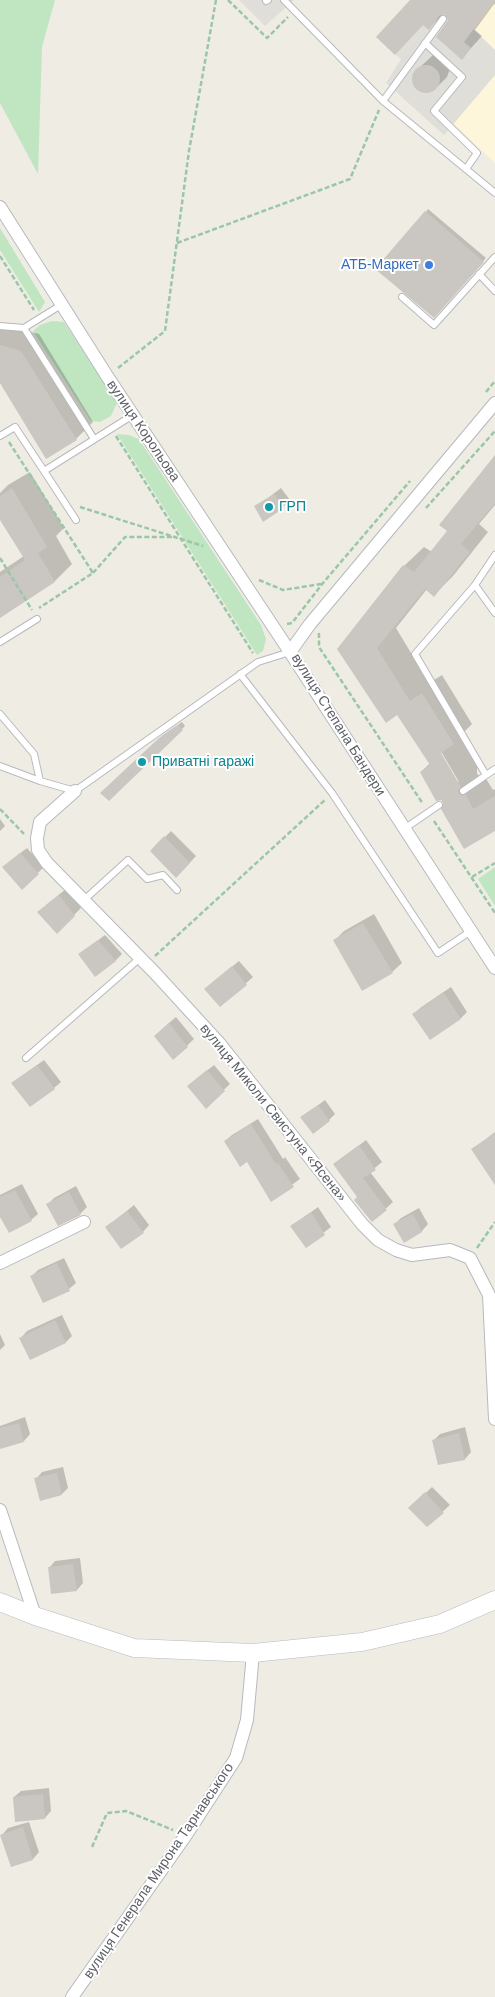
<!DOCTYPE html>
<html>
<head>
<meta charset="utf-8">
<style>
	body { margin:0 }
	canvas { display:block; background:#efece4 }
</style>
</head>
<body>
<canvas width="495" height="1997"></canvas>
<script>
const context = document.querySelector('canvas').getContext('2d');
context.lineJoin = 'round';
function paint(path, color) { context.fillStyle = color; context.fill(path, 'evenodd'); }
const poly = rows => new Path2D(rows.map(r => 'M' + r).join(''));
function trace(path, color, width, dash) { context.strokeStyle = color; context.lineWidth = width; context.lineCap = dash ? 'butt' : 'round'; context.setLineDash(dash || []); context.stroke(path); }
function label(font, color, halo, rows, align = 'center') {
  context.font = font + ' Arial,sans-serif'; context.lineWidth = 4; context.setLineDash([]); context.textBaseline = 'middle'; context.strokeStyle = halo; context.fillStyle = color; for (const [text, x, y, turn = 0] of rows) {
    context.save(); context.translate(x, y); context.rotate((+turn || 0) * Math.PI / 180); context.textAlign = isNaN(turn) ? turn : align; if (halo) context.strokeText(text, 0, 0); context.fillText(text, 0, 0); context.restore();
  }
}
paint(poly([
	[495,0,495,50,471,27],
	[495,75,495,163,453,123]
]), '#fef6da');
paint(poly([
	[239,0,294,0,265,26],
	[443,0,495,50,495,75,444,135,386,83,401,59,376,37]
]), '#e0ded8');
paint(poly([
	[0,0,55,0,42,47,38,174,0,103],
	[0,228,45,302,39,312,0,250],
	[52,321,64,322,117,403,111,416,100,422,91,421,33,331,40,325],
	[117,434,129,435,139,439,261,625,266,639,263,651,257,655],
	[495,867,495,906,478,879]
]), '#c0e6c1');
paint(poly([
	[412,0,495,0,495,5,494,4,475,30,482,36,462,58,449,20,444,13,429,28],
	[433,55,445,58,451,66,447,77,437,87,429,91,420,91,415,85,413,77,416,71],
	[428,209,486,258,434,316,426,212],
	[0,324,39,334,93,422,76,439,0,380],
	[495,459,495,505,479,524,488,532,453,576,434,595,427,589,396,628,429,683,442,675,472,724,461,735,479,766,477,769,477,774,481,777,485,777,493,790,495,789,495,830,445,802,421,772,430,763,397,713,338,649,404,566,424,547,432,552,448,531],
	[439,748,459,782,456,782,437,749],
	[30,472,64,528,56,536,72,564,55,581,0,616,0,572,24,556,0,518,0,493,8,485],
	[281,488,290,500,283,507,256,507],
	[182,722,185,726,109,800,163,735],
	[0,819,5,826,0,831],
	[171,831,196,856,183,870,165,837],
	[27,848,44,867,22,888,10,861],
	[66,889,81,908,57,932,46,905],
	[374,914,402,963,392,972,335,940,344,931],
	[105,935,122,954,115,961,80,954],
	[239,961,253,977,220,1006,212,983],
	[451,987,467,1012,461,1018,430,1039,414,1014,420,1008],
	[176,1017,194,1039,173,1059,162,1029],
	[44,1060,61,1082,54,1088,12,1083],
	[214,1065,230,1084,206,1107,195,1080],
	[325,1100,335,1114,329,1120,302,1117],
	[258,1119,283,1159,285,1157,300,1179,271,1200,248,1160,225,1141,232,1135],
	[495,1132,495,1172,473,1149],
	[366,1140,382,1162,370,1172,393,1202,372,1221,359,1197,335,1164],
	[22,1184,38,1214,31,1220,0,1216,0,1195],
	[76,1186,87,1207,80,1214,48,1204,54,1198],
	[134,1205,149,1225,143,1232,107,1227],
	[318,1207,331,1227,306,1246,292,1226],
	[419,1208,428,1224,422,1231,405,1242,395,1224,401,1218],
	[64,1258,76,1283,69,1289,32,1276,38,1270],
	[62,1315,72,1336,66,1342,31,1359,21,1338,27,1331],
	[0,1334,5,1345,0,1350],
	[25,1417,30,1434,24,1441,0,1447,0,1426],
	[465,1427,471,1452,465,1459,439,1464,433,1441,440,1434],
	[63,1467,68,1488,62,1494,41,1500,36,1479,42,1472],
	[432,1487,450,1505,427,1526,410,1508],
	[80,1558,83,1583,77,1590,49,1568,55,1561],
	[49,1788,51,1811,45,1818,14,1797,21,1791],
	[29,1822,39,1852,33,1859,2,1835,8,1828]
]), '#0003');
paint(poly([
	[410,0,495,0,464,42,471,48,462,60,436,37,448,20,447,17,444,14,439,16,429,30,423,25,395,55,376,37],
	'412 79a14 14 0 1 1 28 0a14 14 0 1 1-28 0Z',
	[425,211,484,262,434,318,375,269],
	[0,345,21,351,77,440,46,459,0,383],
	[495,455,495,503,461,544,470,552,434,597,425,589,377,648,410,701,422,693,454,744,441,753,461,787,458,791,459,794,466,795,473,809,495,796,495,831,464,849,441,809,443,803,441,800,436,801,420,772,430,765,397,715,386,723,337,649,403,565,414,572,447,531,439,525],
	[12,488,47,547,38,553,55,582,0,618,0,577,25,560,0,520,0,496],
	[274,494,284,508,263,522,254,506],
	[178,725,183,730,109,801,100,793,159,738],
	[164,836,190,863,176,878,150,851],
	[20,853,39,874,22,890,2,867],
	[59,895,75,916,57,934,37,912],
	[363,923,393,973,362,991,333,940],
	[98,940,116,961,95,977,78,954],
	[232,966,247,985,220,1007,204,989],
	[444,993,461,1019,430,1040,412,1014],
	[169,1023,188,1047,173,1060,154,1036],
	[37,1065,55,1089,30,1107,11,1083],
	[207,1070,225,1091,206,1109,187,1086],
	[318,1105,330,1121,313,1134,300,1117],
	[251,1124,276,1164,278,1163,294,1187,271,1202,247,1162,240,1167,224,1141],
	[495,1133,495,1185,471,1149],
	[359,1145,376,1170,363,1178,387,1210,372,1222,354,1200,357,1197,333,1164],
	[15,1190,32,1221,9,1233,0,1217,0,1197],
	[69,1192,81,1215,58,1226,46,1204],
	[127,1211,144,1233,121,1249,105,1227],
	[311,1212,325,1235,306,1248,290,1226],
	[413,1214,422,1232,404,1243,393,1224],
	[57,1263,70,1291,43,1303,30,1276],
	[55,1320,66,1343,30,1360,19,1338],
	[19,1423,24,1442,0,1449,0,1428],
	[459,1433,465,1460,438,1465,432,1440],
	[57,1473,62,1495,40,1501,34,1478],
	[425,1492,444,1513,427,1527,408,1508],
	[73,1564,77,1591,51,1594,48,1567],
	[43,1794,45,1819,15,1822,13,1797],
	[23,1827,33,1860,11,1867,0,1835]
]), '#cac6c1');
const lane = poly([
	[284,0,383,101],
	[266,1,268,0],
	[443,19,383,101,495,193],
	[425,43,462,77,434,111,477,153,466,169],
	[479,274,495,291],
	[402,297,434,325,495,257],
	[0,326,24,328,61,305],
	[24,328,94,439],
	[0,436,15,427,44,471,133,415],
	[44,471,76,520],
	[475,585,495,613],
	[0,642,37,619],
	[240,674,332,793,438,953,471,931],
	[0,714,34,754,40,781],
	[0,766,40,781,75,791,258,662,290,652],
	[486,775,415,654,475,585,495,555],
	[463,791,495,769],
	[404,829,439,805],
	[84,900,128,860,147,879,163,875,177,890],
	[26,1058,140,958]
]);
const street = poly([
	[0,207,107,376,290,652],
	[495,403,310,624,290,652,495,968],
	[75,791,40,822,37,838,38,850,47,863,155,973,220,1044,362,1224,378,1240,396,1250,412,1255,450,1250,470,1258,489,1295,495,1419],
	[0,1263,84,1222],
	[0,1510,35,1616],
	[72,1997,186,1835,236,1758,247,1720,253,1653]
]);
const secondary = poly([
	[0,1602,35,1616,134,1648,253,1653,362,1642,440,1624,495,1600]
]);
trace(lane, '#b6b9be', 8);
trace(street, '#b6b9be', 14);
trace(secondary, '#b7bac0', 19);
trace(poly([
	[228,0,267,38,288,17],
	[177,243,350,179,379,110],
	[0,256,34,310],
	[118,368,165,331,189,151,216,0],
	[486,392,495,381],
	[116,436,253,653],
	[9,442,93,573,39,608],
	[80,507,203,546],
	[426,508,495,431],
	[0,558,32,610],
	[93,573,125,537,176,537],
	[259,580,283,590,321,584],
	[287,624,292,623,323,583,410,481],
	[319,633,319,647,423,804],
	[0,809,24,834],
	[434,821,495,913],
	[472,877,495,863],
	[155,956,326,799],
	[477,1248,495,1222],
	[92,1847,107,1813,126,1811,173,1830]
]), '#99c7a7', 2.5, [5, 2.5]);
trace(lane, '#fff', 6);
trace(street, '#fff', 12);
trace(secondary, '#fff', 18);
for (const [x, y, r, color] of [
	[429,265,5,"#3f7fe0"],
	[269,507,5,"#0f9aa8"],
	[142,762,5,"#0f9aa8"]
]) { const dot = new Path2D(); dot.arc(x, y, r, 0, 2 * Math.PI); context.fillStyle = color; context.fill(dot); trace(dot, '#fff', 2); }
label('14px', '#366cbe', '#fff', [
	["АТБ-Маркет",419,265]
], 'right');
label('14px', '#5c5f65', '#fff', [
	["вулиця Корольова",143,431,56],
	["вулиця Степана Бандери",338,725,58],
	["вулиця Миколи Свистуна «Ясена»",273,1113,51],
	["вулиця Генерала Мирона Тарнавського",159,1871,-56]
]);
label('14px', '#0d838f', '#fff', [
	["ГРП",279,507],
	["Приватні гаражі",152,762]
], 'left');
</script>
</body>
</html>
